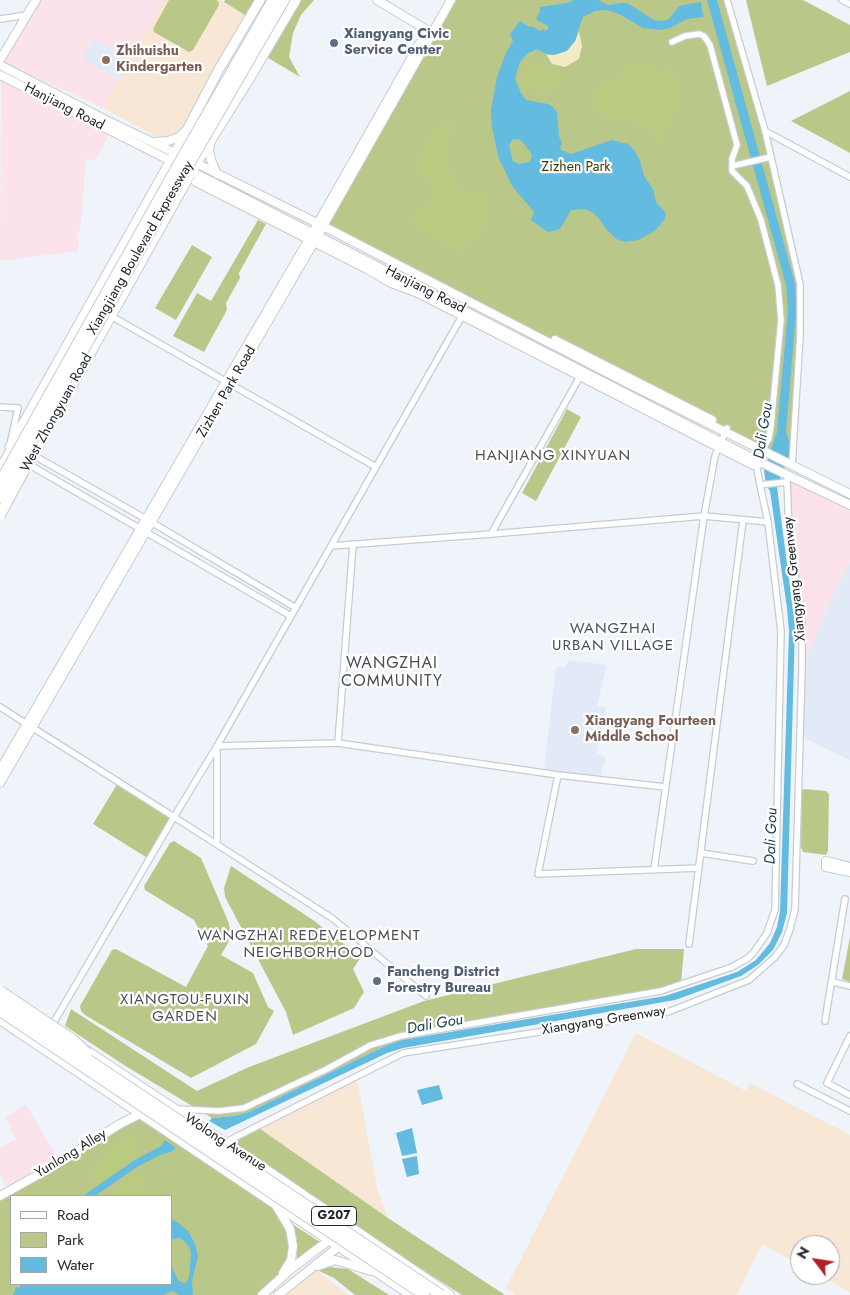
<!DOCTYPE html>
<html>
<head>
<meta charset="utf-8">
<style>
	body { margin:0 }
	#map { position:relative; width:850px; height:1295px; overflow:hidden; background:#eff4fb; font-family:Jost,sans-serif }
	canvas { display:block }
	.legend { position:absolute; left:10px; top:1195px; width:162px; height:90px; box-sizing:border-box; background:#fff; border:1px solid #a7a7a9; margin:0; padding:6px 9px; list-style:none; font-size:15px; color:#232427 }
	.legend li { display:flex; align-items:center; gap:10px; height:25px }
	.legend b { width:25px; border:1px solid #a7a7a9 }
	.north { position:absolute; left:790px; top:1235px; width:50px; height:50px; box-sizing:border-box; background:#fff; border:1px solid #a7a7a9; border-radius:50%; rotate:301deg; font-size:14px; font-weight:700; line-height:20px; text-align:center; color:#232427 }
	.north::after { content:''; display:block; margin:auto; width:18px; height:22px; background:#b12026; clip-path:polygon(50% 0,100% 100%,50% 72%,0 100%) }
</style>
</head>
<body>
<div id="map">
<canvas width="850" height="1295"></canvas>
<ul class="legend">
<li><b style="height:6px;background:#fff"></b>Road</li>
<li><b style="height:14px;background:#b9c889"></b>Park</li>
<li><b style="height:14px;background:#64bbe0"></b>Water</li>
</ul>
<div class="north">N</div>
</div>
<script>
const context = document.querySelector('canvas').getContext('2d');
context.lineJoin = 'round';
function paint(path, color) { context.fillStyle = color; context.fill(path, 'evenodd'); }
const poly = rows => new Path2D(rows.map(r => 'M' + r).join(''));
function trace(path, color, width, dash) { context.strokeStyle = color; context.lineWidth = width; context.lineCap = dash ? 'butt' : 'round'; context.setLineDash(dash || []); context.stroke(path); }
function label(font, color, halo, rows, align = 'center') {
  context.font = font + ' Jost,sans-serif'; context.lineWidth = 4.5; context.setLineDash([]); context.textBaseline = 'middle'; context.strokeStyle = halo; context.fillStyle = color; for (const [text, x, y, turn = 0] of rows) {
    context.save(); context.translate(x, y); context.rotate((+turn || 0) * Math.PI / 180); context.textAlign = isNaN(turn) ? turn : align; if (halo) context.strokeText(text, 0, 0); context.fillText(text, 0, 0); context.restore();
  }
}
paint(poly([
	[40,0,163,0,103,108,2,62],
	[1,81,7,82,110,132,96,160,86,159,81,225,77,236,79,245,78,251,0,261],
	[788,476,850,505,850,562,829,603,802,669,802,622,789,533],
	[26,1105,60,1162,8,1191,0,1174,0,1148,16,1139,5,1117]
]), '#fbe2eb');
paint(poly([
	[163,0,221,0,248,17,188,125,176,135,161,139,103,108],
	[636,1033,746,1091,750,1083,850,1135,850,1292,818,1275,830,1275,830,1245,800,1245,800,1265,762,1244,737,1295,515,1295,506,1288],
	[356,1073,377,1188,388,1218,253,1124],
	[315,1269,345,1292,345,1295,281,1295]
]), '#f7e7d4');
paint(poly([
	[93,39,126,58,129,62,119,80,82,59],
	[850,562,850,760,800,736,802,669,829,603],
	[569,660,607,665,597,706,606,708,597,753,606,758,600,777,544,769,556,667,565,667]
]), '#e2eaf8');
paint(poly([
	[169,0,216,0,218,1,219,5,193,50,189,52,154,32,153,29],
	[225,0,257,0,248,17,224,2],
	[299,0,314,0,301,15,293,33,289,57,300,77,265,56],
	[454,0,727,0,765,131,800,284,792,466,323,226],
	[746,0,803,0,850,25,850,52,767,86],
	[850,91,850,153,791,121],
	[258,220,266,224,239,273,240,278,226,303,227,310,204,352,173,336,197,293,211,301],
	[192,245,212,257,176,320,155,308],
	[567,409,581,417,536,501,522,493],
	[119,781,174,817,149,859,93,824],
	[804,789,826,791,829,794,828,851,826,855,803,852,801,847,802,790],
	[174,841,201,858,228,921,230,929,228,943,221,955,253,973,268,1007,274,1011,256,1044,191,1078,85,1015,81,1011,80,1006,112,950,116,949,186,987,208,946,194,920,145,890,144,886,170,843],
	[231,866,313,920,361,957,353,969,364,992,354,1008,293,1035,286,1012,225,897,224,888],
	[850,937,850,982,842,979],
	[636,949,684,949,681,984,661,991,402,1040,385,1046,249,1112,234,1116,212,1118,124,1065,65,1026,71,1009,197,1091,249,1067,424,1001],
	[142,1113,274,1202,286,1231,289,1252,288,1263,278,1280,262,1295,0,1295,0,1197],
	[11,1196,171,1196,171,1284,11,1284],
	[256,1126,388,1218,505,1295,462,1295,224,1143],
	[292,1224,320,1242,297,1259,297,1239],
	[331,1267,348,1269,389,1295,355,1295,334,1278,315,1269]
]), '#b9c889');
paint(poly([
	[631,63,644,64,659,73,669,66,680,82,681,105,667,128,661,145,644,126,618,119,607,120,598,113,592,100,600,83,607,83],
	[531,64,550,67,559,73,562,78,561,89,554,91,534,91,524,85,524,75],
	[454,122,447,149,447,168,455,177,459,190,486,192,490,206,483,228,460,254,429,235,412,220,414,211,427,204,435,192,417,166,422,148,439,124],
	[128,1138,134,1140,137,1145,137,1158,98,1183,92,1182,90,1176,102,1159],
	[139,1173,144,1180,135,1186,147,1191,149,1196,113,1196,112,1191]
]), '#b9cb81');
paint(poly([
	[579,31,582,46,579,59,565,67,552,64,546,54,554,55,575,41]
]), '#f4eac5');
paint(poly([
	[574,0,598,0,608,5,620,3,627,3,654,20,662,21,669,19,679,6,701,2,702,10,704,17,687,19,670,28,661,30,643,28,619,14,607,10,595,11,583,17,575,41,567,51,554,55,546,54,537,49,527,54,520,62,515,78,520,91,526,100,548,104,553,107,557,112,559,136,562,144,560,147,561,150,571,154,612,140,628,144,634,150,640,160,644,176,653,189,656,202,666,213,665,219,655,231,638,240,625,242,616,239,605,228,598,217,592,212,585,209,571,210,560,229,549,232,546,231,531,220,534,212,512,186,498,156,492,127,491,110,497,77,506,53,513,41,510,34,520,21,530,27,532,26,541,31,543,29,546,31,549,27,536,19,540,11,539,7,567,3],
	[513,139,521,140,531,153,532,157,529,162,519,164,513,161,509,146],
	[707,0,717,0,795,284,796,312,786,432,790,445,788,458,777,487,795,626,787,913,782,932,773,950,758,965,741,976,675,1000,403,1048,387,1053,225,1130,209,1121,212,1118,234,1116,249,1112,385,1046,402,1040,665,996,737,972,756,960,770,943,777,927,780,911,789,631,787,608,770,491,766,485,764,470,777,432,788,311,786,285],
	[439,1085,443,1099,422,1105,417,1090],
	[412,1128,417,1153,402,1156,396,1133],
	[165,1140,176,1148,173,1151,160,1155,137,1167,95,1196,83,1196,133,1161,161,1146],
	[417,1156,419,1174,407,1177,402,1159],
	[171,1219,177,1222,188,1231,195,1244,198,1256,192,1281,193,1295,179,1295,173,1291,163,1295,13,1295,16,1287,19,1288,21,1284,171,1284,171,1265,178,1280,185,1284,189,1278,191,1254,190,1248,183,1240,179,1238,171,1239]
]), '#64bbe0');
const street = poly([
	[727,0,765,131,800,284,800,335,792,466],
	[842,0,850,4],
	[0,19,27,15],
	[672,42,685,36,699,34,704,36,710,45,737,145,732,159,732,171,747,186,761,220,778,285,781,320,771,425,769,438,763,449],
	[765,131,850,177],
	[732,166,771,157],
	[111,316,376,467],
	[0,407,18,408,11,440],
	[33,455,146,519,296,608],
	[28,464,291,616],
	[756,464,760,485],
	[491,534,582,373],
	[353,544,338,743,558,775,538,874,699,868],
	[331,546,491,534,704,516,768,522],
	[0,707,174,817,217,746,462,316],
	[558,775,665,787],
	[217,844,217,746,338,743],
	[701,853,753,861],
	[654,870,704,516,715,456,727,428],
	[689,944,743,520],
	[833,982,850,986],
	[825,1021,845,899],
	[51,1027,174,817,332,918,426,996],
	[850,1036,827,1083,850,1095],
	[797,1084,850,1111],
	[177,1109,219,1111,244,1108,325,1070,371,1045,401,1036,661,991,732,967,748,958,754,952,767,933,775,910,781,631,768,522,760,485,787,482],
	[224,1143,403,1053,668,1012,749,980,775,957,784,945,790,929,795,909,802,669,802,622,789,533,787,480]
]);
const secondary = poly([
	[377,0,432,33],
	[0,60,36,0],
	[0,65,106,120,179,155],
	[0,75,175,163],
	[211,140,209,150,211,160,217,174],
	[155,142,168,141,179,137,185,131],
	[192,161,323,226,629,384,850,494],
	[187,169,762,463,850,505],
	[196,182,367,269,391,283,418,293,753,465,762,463],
	[555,340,712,420],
	[0,770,309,239,420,43],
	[0,783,314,242,451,0],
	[850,867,826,861,826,867,850,872],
	[0,1196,43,1172,120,1124,142,1113],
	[275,1204,290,1229,293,1246,291,1260,283,1273],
	[318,1266,335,1260,371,1271],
	[262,1295,291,1269,333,1237],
	[278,1295,343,1243]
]);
const primary = poly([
	[10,447,175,153,218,71,260,0],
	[20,479,196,164,251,76,296,0]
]);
const highway = poly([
	[0,470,15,445,24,434],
	[0,1019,412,1295],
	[80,1047,270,1173,449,1295]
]);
trace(street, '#c7cbd2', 8);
trace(secondary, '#c7cbd2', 10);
trace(primary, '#c7cbd2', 11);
trace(highway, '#c7cbd2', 12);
trace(street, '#fff', 5.5);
trace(secondary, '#fff', 8);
trace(primary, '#fff', 9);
trace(highway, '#fff', 10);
const highwayBridge = poly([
	[0,482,182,158,273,0],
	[0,497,170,197,284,0],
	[0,515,22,474],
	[0,991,73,1040,87,1053],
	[0,1001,441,1295],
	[0,1011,424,1295]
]);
trace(highwayBridge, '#c7cbd2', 12, []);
trace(highwayBridge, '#fff', 10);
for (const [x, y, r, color] of [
	[334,43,5,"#5c6f8a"],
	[106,60,5,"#8d6e63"],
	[575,730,5,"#8d6e63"],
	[377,981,5,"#5c6f8a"]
]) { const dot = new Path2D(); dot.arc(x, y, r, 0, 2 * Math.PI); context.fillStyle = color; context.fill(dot); trace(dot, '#fff', 2); }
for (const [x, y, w] of [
	[334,1216,45]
]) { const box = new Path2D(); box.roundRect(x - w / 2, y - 9.5, w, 19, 4); context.fillStyle = '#fff'; context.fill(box); trace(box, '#232427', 1); }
label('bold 12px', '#232427', null, [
	["G207",334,1216]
]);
label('bold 14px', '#4e5e75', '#fff', [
	["Xiangyang Civic",344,35],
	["Service Center",344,51],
	["Fancheng District",387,973],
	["Forestry Bureau",387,989]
], 'left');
label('bold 14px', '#785e54', '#fff', [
	["Zhihuishu",116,52],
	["Kindergarten",116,68],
	["Xiangyang Fourteen",585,722],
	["Middle School",585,738]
], 'left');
label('14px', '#232427', '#fff', [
	["Hanjiang Road",64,107,27],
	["Xiangjiang Boulevard Expressway",141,248,-60],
	["Hanjiang Road",425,290,27],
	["Zizhen Park Road",227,392,-60],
	["West Zhongyuan Road",57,413,-61],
	["Xiangyang Greenway",795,579,-96],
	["Xiangyang Greenway",604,1021,-9],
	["Wolong Avenue",225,1143,33],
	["Yunlong Alley",71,1154,-31]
]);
label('14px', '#333d03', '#fff', [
	["Zizhen Park",576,168]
]);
label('italic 15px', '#1a4050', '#fff', [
	["Dali Gou",764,431,-81],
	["Dali Gou",772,836,-88],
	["Dali Gou",435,1025,-10]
]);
context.letterSpacing = '1px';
label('15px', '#4a4e53', '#fff', [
	["HANJIANG XINYUAN",553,456],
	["WANGZHAI",613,629],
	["URBAN VILLAGE",613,646],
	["WANGZHAI REDEVELOPMENT",309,936],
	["NEIGHBORHOOD",309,953],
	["XIANGTOU-FUXIN",185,1000],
	["GARDEN",185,1017]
]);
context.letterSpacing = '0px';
context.letterSpacing = '1px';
label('16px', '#4a4e53', '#fff', [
	["WANGZHAI",392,664],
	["COMMUNITY",392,682]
]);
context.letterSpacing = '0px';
</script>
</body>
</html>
